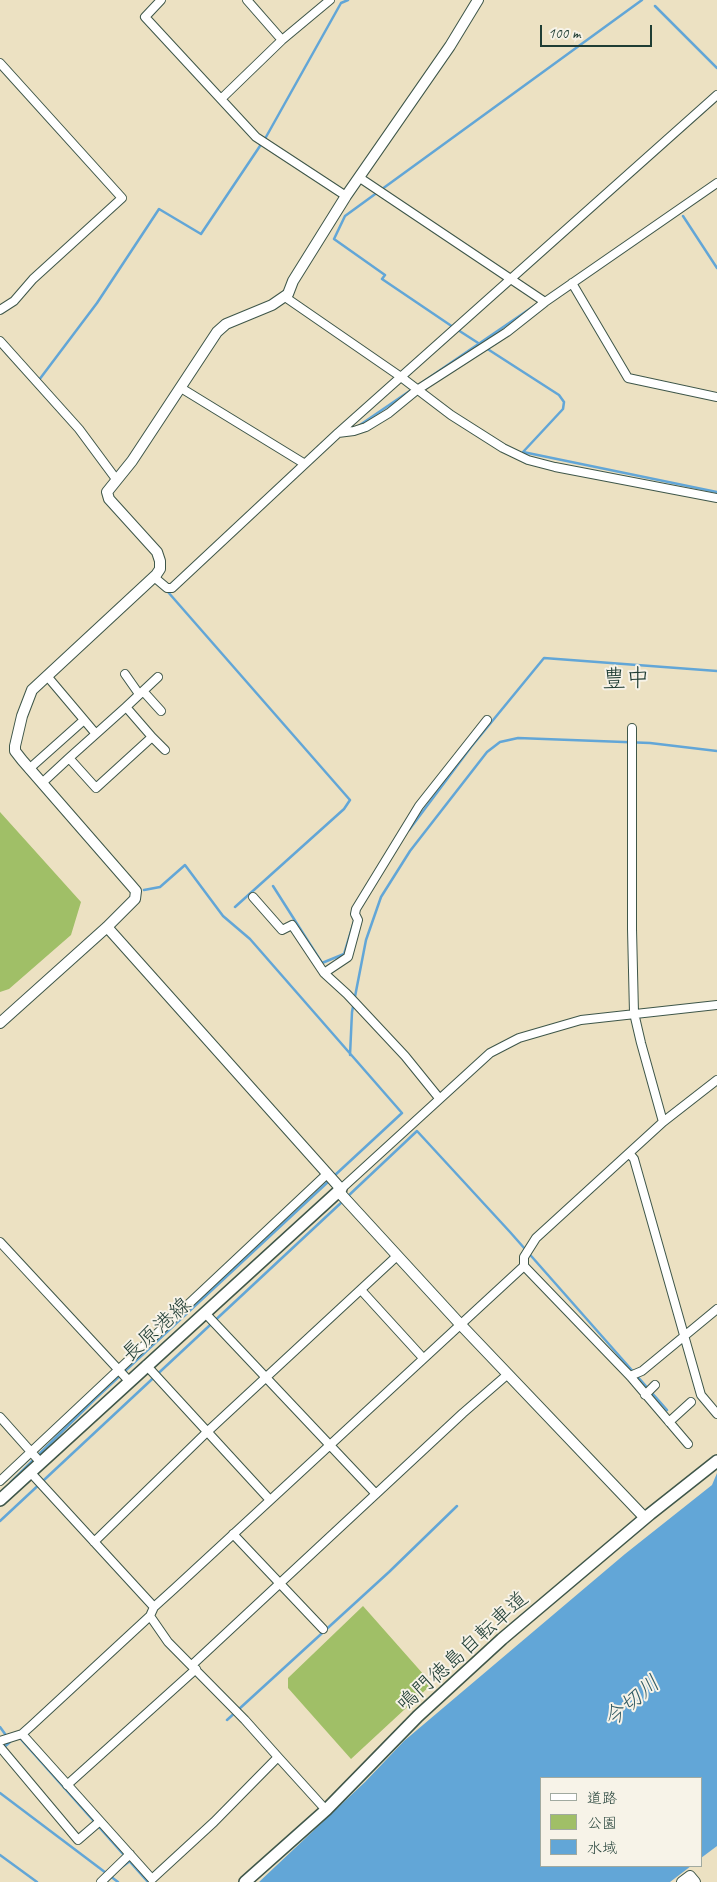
<!DOCTYPE html>
<html>
<head>
<meta charset="utf-8">
<style>
	body { margin:0 }
	#map { position:relative; width:717px; height:1882px; overflow:hidden; background:#ece1c2; font-family:Caveat,"Klee One",sans-serif }
	canvas { display:block }
	.legend { position:absolute; left:540px; top:1777px; width:162px; height:90px; box-sizing:border-box; background:#f7f3e8; border:1px solid #a1aaa0; margin:0; padding:6px 9px; list-style:none; font-size:15px; color:#1f3d34 }
	.legend li { display:flex; align-items:center; gap:10px; height:25px }
	.legend b { width:25px; border:1px solid #a1aaa0 }
	.scale { position:absolute; left:540px; top:25px; width:112px; height:22px; box-sizing:border-box; border:2px solid #1f3d34; border-top:0; padding-left:6px; font-size:15px; line-height:18px; white-space:nowrap; color:#1f3d34; -webkit-text-stroke:4px #f7f3e8; paint-order:stroke }
</style>
</head>
<body>
<div id="map">
<canvas width="717" height="1882"></canvas>
<ul class="legend">
<li><b style="height:6px;background:#fff"></b>道路</li>
<li><b style="height:14px;background:#a0bf67"></b>公園</li>
<li><b style="height:14px;background:#62a6d7"></b>水域</li>
</ul>
<div class="scale">100 m</div>
</div>
<script>
const context = document.querySelector('canvas').getContext('2d');
context.lineJoin = 'round';
function paint(path, color) { context.fillStyle = color; context.fill(path, 'evenodd'); }
const poly = rows => new Path2D(rows.map(r => 'M' + r).join(''));
function trace(path, color, width, dash) { context.strokeStyle = color; context.lineWidth = width; context.lineCap = dash ? 'butt' : 'round'; context.setLineDash(dash || []); context.stroke(path); }
function label(font, color, halo, rows, align = 'center') {
  context.font = font + ' Caveat,"Klee One",sans-serif'; context.lineWidth = 4; context.setLineDash([]); context.textBaseline = 'middle'; context.strokeStyle = halo; context.fillStyle = color; for (const [text, x, y, turn = 0] of rows) {
    context.save(); context.translate(x, y); context.rotate((+turn || 0) * Math.PI / 180); context.textAlign = isNaN(turn) ? turn : align; if (halo) context.strokeText(text, 0, 0); context.fillText(text, 0, 0); context.restore();
  }
}
paint(poly([
	[0,812,81,902,71,935,9,989,0,992],
	[363,1606,432,1684,351,1759,288,1688,288,1678]
]), '#a0bf67');
paint(poly([
	[717,1473,717,1846,701,1858,701,1778,541,1778,541,1866,691,1866,670,1882,259,1882,365,1782,404,1741,625,1554,712,1485]
]), '#62a6d7');
trace(poly([
	[655,6,717,68],
	[683,216,717,268],
	[453,327,382,279,385,275,334,239,345,216,642,0],
	[458,330,559,395,564,402,563,409,523,452,717,492],
	[38,378,39,380,97,303,159,209,201,234,266,137,341,3,348,0],
	[357,427,534,306],
	[168,592,350,800,344,809,235,907],
	[409,830,471,747,544,658,717,671],
	[273,886,322,963,344,954,355,918],
	[144,890,160,887,185,865,223,916,250,939,402,1113,334,1176],
	[350,1055,352,1012,366,940,381,897,410,851,487,752,500,742,518,738,650,743,717,751],
	[347,1197,417,1131,510,1232,667,1410],
	[11,1482,96,1398,330,1180],
	[0,1521,343,1201],
	[227,1720,389,1572,457,1506],
	[0,1727,8,1738],
	[19,1737,148,1882],
	[2,1749,10,1742],
	[0,1793,118,1882],
	[0,1855,37,1882],
	[119,1869,130,1861]
]), '#62a6d7', 2.5);
const minor = poly([
	[161,0,145,17,256,137,346,196],
	[247,0,282,40],
	[0,63,122,198,33,279,14,301,0,310],
	[221,99,282,40,330,0],
	[360,178,545,302],
	[572,283,628,378,717,397],
	[285,297,401,377,451,415,503,448,528,460,555,467,717,498],
	[0,341,79,429,116,479],
	[181,388,305,464],
	[338,433,354,431,366,427,389,413,417,390,507,332,545,302,717,183],
	[154,577,167,588,172,588,338,433,717,95],
	[125,674,139,694],
	[47,676,96,734],
	[143,691,161,711],
	[126,707,158,677],
	[632,728,632,929,634,1013,641,1043,663,1122],
	[152,737,165,750],
	[29,769,84,720],
	[42,783,69,758,126,707,152,737,96,788,69,758],
	[253,897,282,930,292,925,324,973],
	[439,1098,405,1056,347,994,324,973,348,957,358,920,355,914,356,909,419,806,487,720],
	[629,1153,634,1159,701,1395,717,1414],
	[341,1189,490,1053,519,1038,581,1020,717,1005],
	[0,1242,129,1381],
	[524,1266,630,1376,688,1444],
	[361,1290,423,1358],
	[205,1313,376,1494],
	[146,1365,270,1500],
	[630,1376,642,1371,717,1309],
	[645,1395,655,1385],
	[0,1417,41,1463],
	[669,1422,691,1402],
	[31,1473,154,1607],
	[0,1481,327,1174],
	[233,1534,323,1629],
	[94,1542,207,1432,397,1256],
	[192,1665,463,1413,508,1374],
	[22,1734,152,1879,214,1822,278,1757,245,1720,168,1642,150,1616],
	[0,1741,22,1734,31,1726,150,1616,154,1607,175,1588,524,1266,524,1257,536,1238,663,1122,717,1080],
	[0,1747,78,1840,100,1821],
	[278,1757,326,1810],
	[67,1785,196,1669],
	[101,1882,130,1854]
]);
const tertiary = poly([
	[107,927,341,1189],
	[0,1023,107,927,135,899,136,891,130,884,22,760,15,751,15,746,22,716,32,690,156,575,160,569,160,561,157,552,109,499,107,492,132,461,217,332,226,324,272,305,288,294,293,281,346,196,450,46,478,0],
	[338,1191,460,1324,645,1518],
	[682,1882,690,1876,695,1882]
]);
const secondary = poly([
	[0,1500,341,1189],
	[245,1882,326,1810,418,1716,502,1639,650,1514,717,1461]
]);
trace(minor, '#3e5649', 10);
trace(tertiary, '#3e5649', 12);
trace(secondary, '#3e5649', 14);
trace(minor, '#fff', 8);
trace(tertiary, '#fff', 10);
trace(secondary, '#fff', 11);
label('21px', '#1f3d34', '#f7f3e8', [
	["長原港線",157,1330,-42],
	["鳴門徳島自転車道",463,1652,-42]
]);
label('italic 22px', '#335c65', '#f7f3e8', [
	["今切川",632,1702,-40]
]);
label('24px', '#1f3d34', '#f7f3e8', [
	["豊中",626,680]
]);
</script>
</body>
</html>
